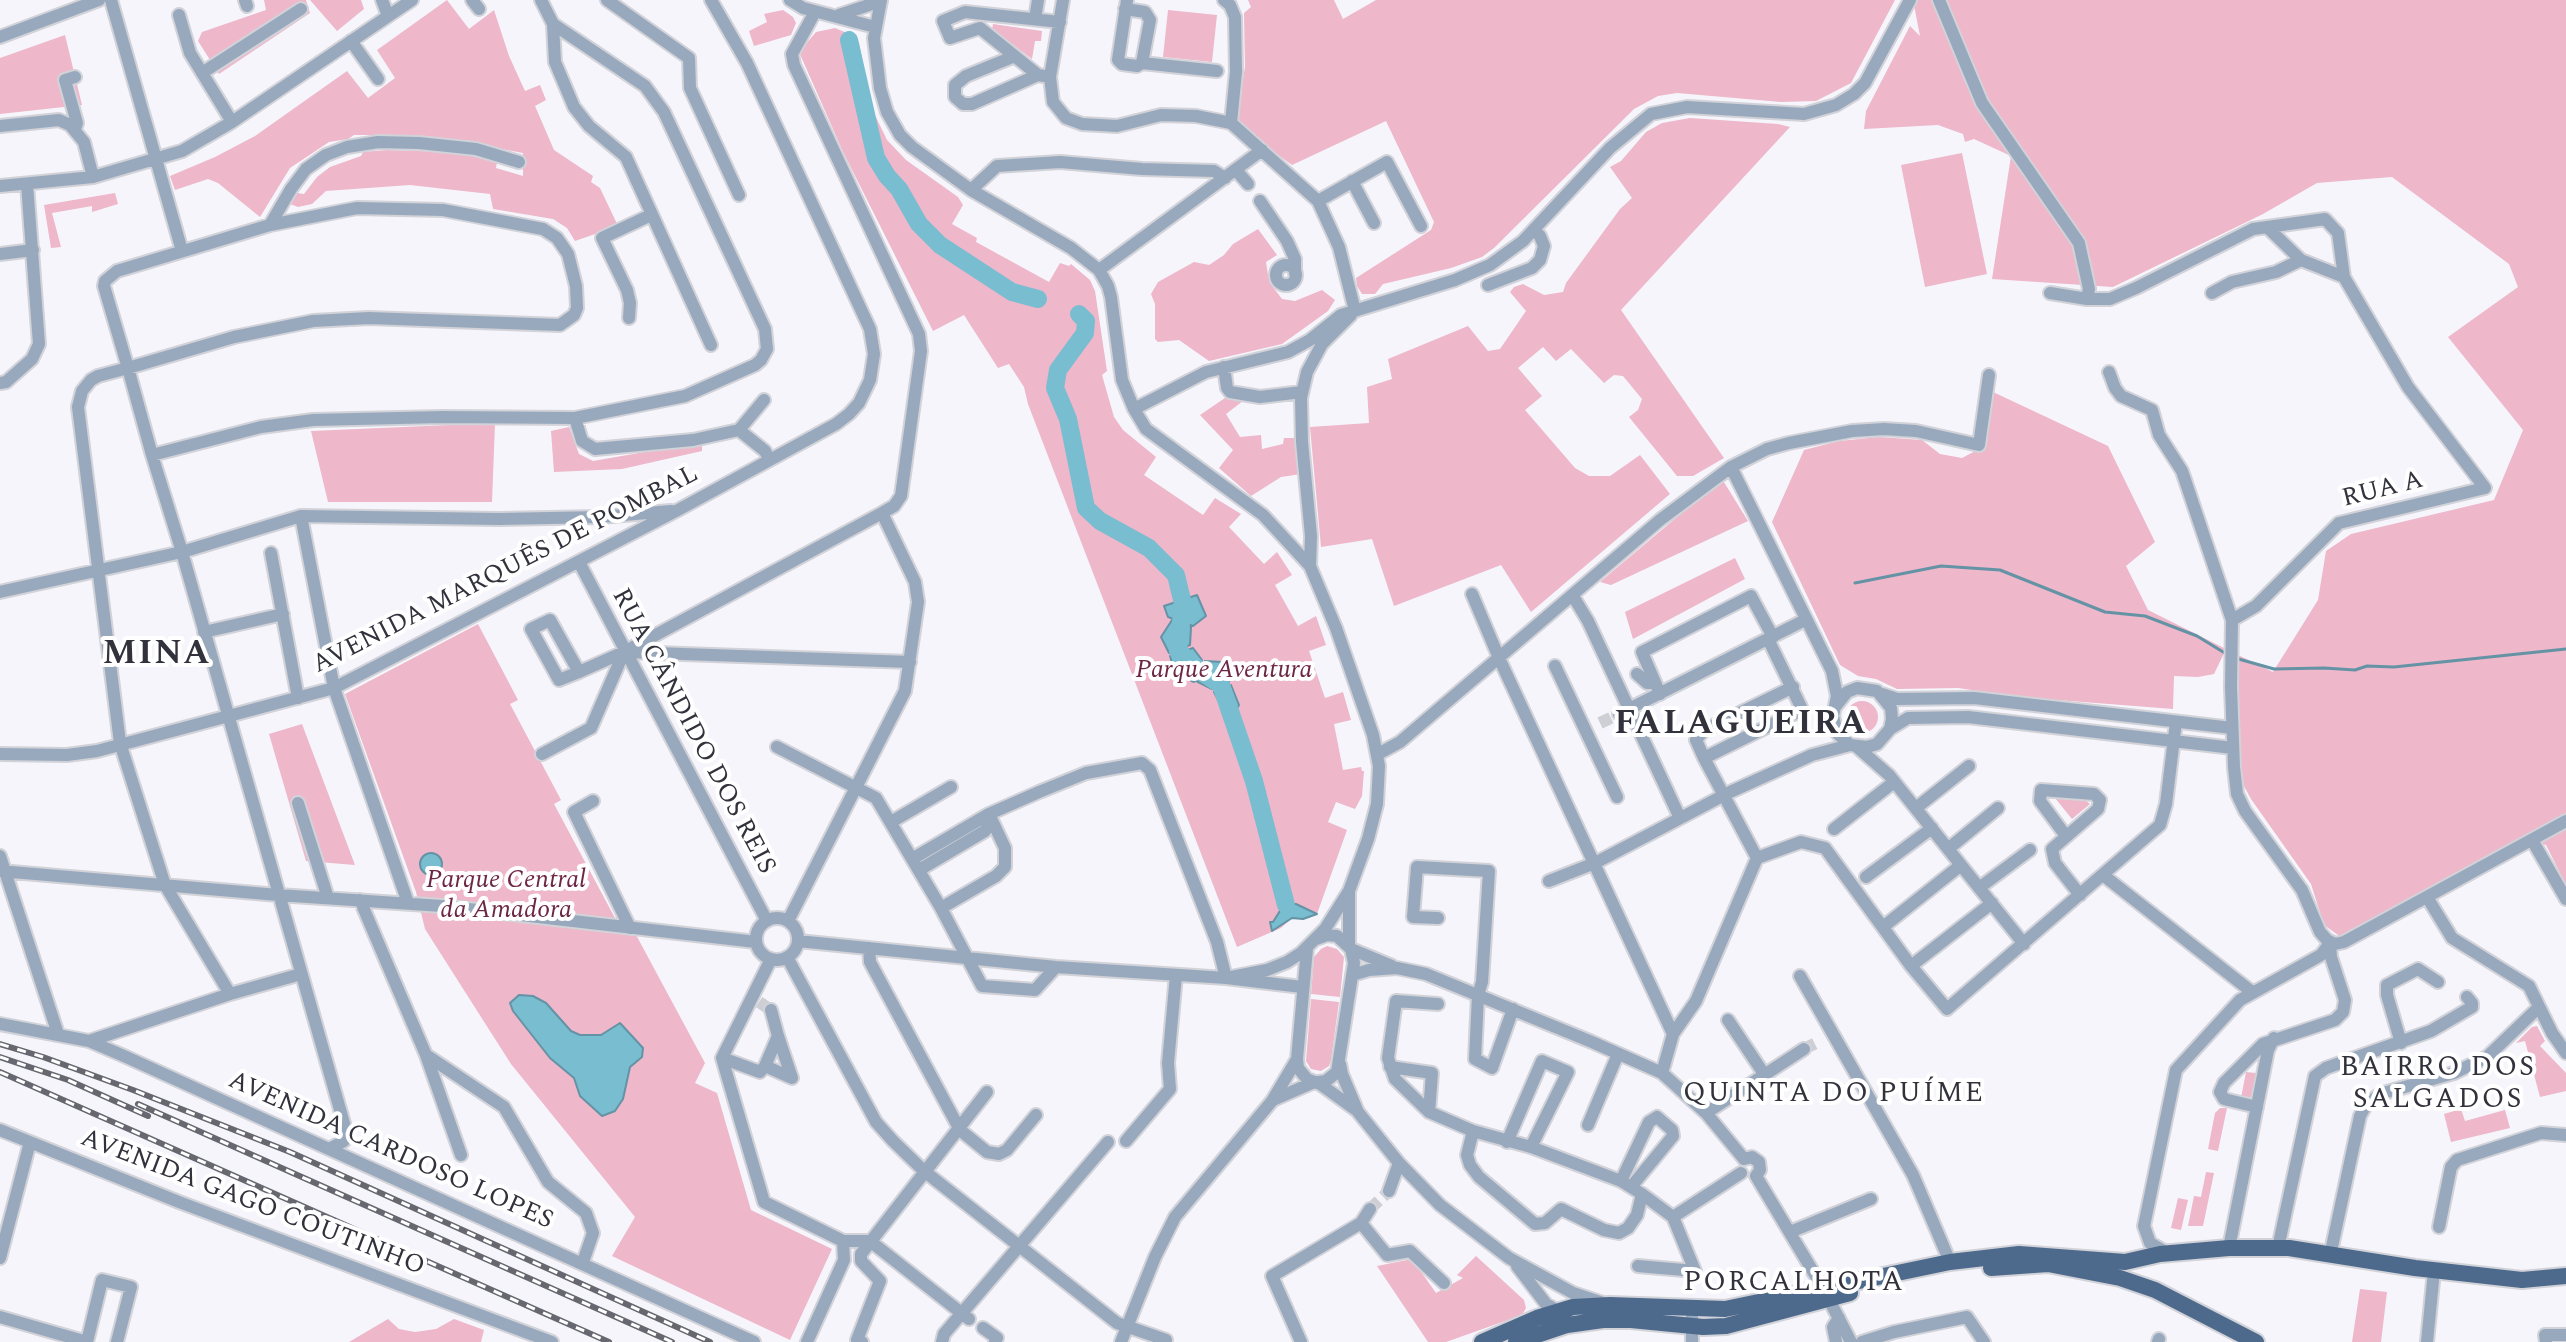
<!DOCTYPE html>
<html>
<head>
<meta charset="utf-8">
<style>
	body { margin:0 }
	canvas { display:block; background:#f5f5fb }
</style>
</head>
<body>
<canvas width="2566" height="1342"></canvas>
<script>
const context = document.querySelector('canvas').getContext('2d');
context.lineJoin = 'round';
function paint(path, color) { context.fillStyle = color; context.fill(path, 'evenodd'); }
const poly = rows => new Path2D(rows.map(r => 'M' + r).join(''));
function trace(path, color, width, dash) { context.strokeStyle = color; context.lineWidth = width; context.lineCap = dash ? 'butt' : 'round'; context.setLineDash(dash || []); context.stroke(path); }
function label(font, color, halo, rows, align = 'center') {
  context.font = font + ' Spectral,serif'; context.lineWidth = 8; context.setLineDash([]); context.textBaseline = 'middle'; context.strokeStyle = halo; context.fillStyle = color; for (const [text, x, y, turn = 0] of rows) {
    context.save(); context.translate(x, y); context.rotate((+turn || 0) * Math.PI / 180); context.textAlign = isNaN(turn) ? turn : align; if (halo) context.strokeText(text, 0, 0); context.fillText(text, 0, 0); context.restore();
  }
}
paint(poly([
	[264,0,306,0,310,13,219,74,198,41,202,32,266,10],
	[310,0,361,0,364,9,337,31],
	[447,0,469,29,494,10,509,56,525,91,540,85,546,100,535,106,554,150,593,176,591,182,600,188,618,226,575,241,567,228,553,219,493,209,490,194,410,185,326,191,312,204,298,207,290,204,297,193,304,194,317,177,330,167,361,156,363,152,387,150,453,152,497,162,496,168,523,176,523,153,450,139,403,135,354,135,348,139,329,142,290,168,260,217,218,183,208,179,175,190,170,176,215,157,255,136,347,71,368,98,395,78,377,50],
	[1248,0,1334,0,1343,19,1376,0,1895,0,1851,83,1816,101,1781,102,1677,93,1658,96,1634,109,1494,248,1482,257,1451,268,1383,284,1375,294,1362,294,1357,286,1356,278,1431,230,1434,222,1386,121,1292,165,1241,128,1237,117,1245,67,1244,13,1251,7],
	[1913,0,2566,0,2566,885,2546,845,2523,838,2345,940,2324,925,2311,884,2251,799,2238,775,2236,654,2273,672,2318,600,2326,551,2351,534,2494,500,2523,430,2448,337,2518,287,2509,264,2392,177,2317,183,2263,214,2113,287,1992,279,2011,156,1974,139,1965,142,1963,134,1938,125,1864,129,1866,111,1910,26,1920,36],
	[783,10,793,17,796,23,791,35,754,46,749,31,767,22,764,14],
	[1168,10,1217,15,1212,62,1163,57],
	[993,24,1042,31,1041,41,1035,41,1032,59,992,29],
	[835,28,852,35,859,43,872,109,887,140,906,160,958,197,963,205,952,224,977,238,976,242,1049,282,1060,263,1069,266,1071,264,1090,280,1095,291,1107,371,1102,375,1114,417,1123,430,1156,457,1144,475,1203,515,1215,498,1241,514,1229,527,1264,564,1277,552,1292,575,1275,585,1298,626,1316,616,1326,645,1309,651,1325,698,1343,692,1351,720,1334,724,1343,770,1361,767,1362,771,1364,771,1362,796,1355,809,1336,802,1328,822,1347,830,1317,914,1303,919,1292,918,1281,928,1237,947,1028,404,1024,387,1009,364,998,368,964,315,933,331,844,154,799,52,816,32],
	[65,35,82,105,0,114,0,58],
	[1690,118,1778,124,1790,127,1621,310,1724,458,1693,476,1677,476,1629,417,1638,410,1642,399,1623,376,1614,375,1604,383,1571,349,1556,361,1543,347,1518,368,1542,396,1525,410,1575,468,1589,476,1610,476,1640,455,1670,494,1531,612,1501,565,1394,606,1372,539,1321,547,1310,427,1369,423,1367,387,1392,379,1388,359,1468,326,1488,351,1500,349,1526,311,1510,292,1514,287,1523,284,1544,295,1563,292,1566,283,1620,209,1632,198,1610,167,1621,161,1646,132,1662,123],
	[1962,153,1987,274,1925,287,1901,165],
	[115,193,118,204,92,212,92,206,52,213,61,247,51,248,44,205],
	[1258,229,1277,255,1266,262,1268,275,1270,283,1282,299,1295,301,1322,290,1335,300,1328,311,1282,344,1209,361,1179,340,1158,342,1155,339,1155,304,1151,294,1158,282,1194,262,1209,265,1224,255,1233,244],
	[1993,392,2108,446,2155,542,2126,566,2148,610,2226,649,2214,674,2198,677,2174,676,2173,709,2019,697,1958,688,1897,689,1876,679,1858,676,1840,665,1772,522,1804,450,1839,441,1879,437,1922,440,1940,454,1962,458,1983,447],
	[1225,398,1243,401,1226,414,1240,437,1261,435,1262,449,1283,444,1284,438,1296,438,1301,474,1281,477,1251,496,1219,468,1233,450,1200,415],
	[495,423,492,502,328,502,311,431],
	[569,427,579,454,593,461,702,442,702,451,622,469,554,472,551,431],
	[1722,479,1748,521,1611,585,1600,582],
	[1735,558,1745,579,1633,639,1625,612],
	[478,624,518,700,510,704,561,800,554,804,623,933,635,933,705,1063,695,1083,717,1093,751,1210,832,1249,790,1340,612,1256,635,1217,511,1064,425,929,416,892,345,694],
	'1846 717a16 16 0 1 1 32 0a16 16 0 1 1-32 0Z',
	[302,724,355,865,306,861,269,734],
	[2055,798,2085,800,2090,804,2072,819],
	[1327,946,1337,949,1344,957,1340,997,1311,994,1314,957,1321,949],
	[1311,999,1339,1002,1331,1060,1329,1066,1321,1071,1311,1069,1306,1061],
	[2537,1026,2545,1041,2540,1046,2566,1073,2566,1091,2540,1097,2525,1041,2516,1043,2532,1027],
	[2246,1072,2256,1073,2252,1096,2248,1099,2241,1098],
	[2220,1108,2227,1108,2218,1151,2208,1149,2215,1113],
	[2461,1109,2465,1121,2505,1110,2510,1128,2451,1142,2444,1114],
	[2206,1172,2214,1173,2203,1226,2188,1226,2194,1196,2201,1197],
	[2178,1198,2188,1200,2181,1230,2171,1228],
	[1476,1256,1524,1300,1526,1308,1522,1315,1446,1342,1428,1342,1377,1266,1412,1259,1436,1293,1463,1278,1457,1275],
	[2360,1289,2387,1292,2381,1342,2352,1342],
	[388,1319,399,1329,415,1332,436,1329,454,1319,484,1330,481,1342,349,1342]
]), '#eeb7ca');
const water = poly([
	[1197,595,1206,616,1193,626,1168,617,1164,606,1197,595],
	[1172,620,1191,627,1190,645,1169,653,1161,637,1172,620],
	[1193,648,1202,660,1194,682,1175,673,1170,656,1193,648],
	[1205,661,1222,662,1229,682,1212,689,1196,681,1205,661],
	[1231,685,1239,705,1236,710,1225,713,1214,692,1231,685],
	'420 864a11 11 0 1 1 22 0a11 11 0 1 1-22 0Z',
	[1290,904,1296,904,1317,914,1303,919,1292,918,1272,931,1270,922,1273,922,1283,906,1290,904],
	[519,995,533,996,546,1003,571,1031,580,1035,601,1035,620,1023,643,1048,642,1057,630,1067,623,1099,615,1111,602,1116,580,1096,574,1078,550,1058,513,1011,510,1003,519,995]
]);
paint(water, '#79bdd1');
trace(water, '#6493a5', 2);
trace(poly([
	[1855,583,1941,566,2000,570,2105,612,2145,616,2197,636,2228,655],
	[2235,658,2274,669,2324,668,2355,670,2367,666,2394,667,2566,649]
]), '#6493a5', 3);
trace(poly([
	[849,40,876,158,887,176,899,189,919,224,940,245,1012,292,1038,299],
	[1079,314,1086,321,1085,333,1058,370,1055,388,1068,419,1086,508,1100,521,1149,548,1176,575,1183,604,1178,651,1199,670,1221,685,1254,781,1286,905]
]), '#79bdd1', 18);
trace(poly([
	[1600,723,1619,714],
	[759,1002,771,1010],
	[1804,1049,1820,1041],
	[1370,1209,1389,1191]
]), '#ceced5', 12, [12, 6]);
const minor = poly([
	[111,0,182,251],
	[245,0,247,6],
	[382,0,388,16],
	[472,0,479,9],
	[607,0,689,58,690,88,739,195],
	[790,0,803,8,875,27],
	[881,0,874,38,880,88,887,112,900,135,912,147,971,190,1071,248,1099,270,1108,286,1111,297,1122,380,1134,409,1146,429,1263,515,1310,566],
	[1063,0,1050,77,1053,102,1066,118,1082,124,1117,126,1161,115,1196,116,1231,123,1318,201,1339,247,1355,311],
	[1127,0,1118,60,1122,64,1137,66,1142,63,1217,71],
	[1224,0,1230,5,1235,17,1236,72,1231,123],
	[1939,0,1982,103,2079,243,2089,289,2087,299],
	[1125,9,1145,12,1150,20,1142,63],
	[179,15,190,53,232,122],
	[839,15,881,1],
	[1035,19,1038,0],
	[553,24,555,62,574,107,589,126,626,157,711,345],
	[0,37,99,0],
	[351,41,378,79],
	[1015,56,966,76,955,85,955,97,963,104,972,104,1038,75],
	[202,73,301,9],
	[1050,77,1038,75,980,28,950,38,943,21,965,12,1060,22],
	[0,126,59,120,70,125,84,142,93,177],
	[75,129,77,123,65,80,75,77],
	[1236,170,1248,184],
	[1352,181,1374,223],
	[0,186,93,177,182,151,232,122,412,0],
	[971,190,997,166,1060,162,1142,169,1214,171,1225,178],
	[1260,201,1287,241,1295,259,1295,273],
	[1318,201,1387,162,1421,226],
	[270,225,291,189,306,169,326,155,347,147,378,142,419,143,476,149,519,162],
	[2267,227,2301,260,2344,277],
	[0,254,33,250],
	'1276 275a10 10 0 1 1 20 0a10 10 0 1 1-20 0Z',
	[1099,270,1262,150],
	[1488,285,1532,268,1540,260,1544,246,1540,236,1534,230],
	[2050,293,2087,299,2110,299,2136,288,2253,229,2325,219,2338,233,2344,277,2408,387,2485,488,2339,523,2256,606,2232,620],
	[2212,293,2232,282,2276,272,2301,260],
	[629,318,630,303,627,290,602,238,651,215],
	[1224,367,1227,388,1230,392,1260,397,1302,392],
	[2109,372,2115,388,2121,396,2152,410,2159,435,2182,471,2232,620,2231,687,2234,767,2237,794,2245,811,2302,890,2320,932,2327,940,2335,944,2344,942,2566,821],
	[0,383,6,382,32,359,39,344,27,184],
	[1134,409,1206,372,1288,352,1310,340,1341,315,1455,280,1490,265,1523,241,1610,148,1651,114,1687,107,1804,114,1836,105,1854,94,1865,83,1910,0],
	[575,418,582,441,595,449,693,440,739,430,765,451,769,459],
	[739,430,764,400],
	[152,455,261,427,313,420,442,417,575,418,685,396,755,365,761,360,767,349,765,329,664,112,645,86,553,24,541,0],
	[1731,467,1832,671,1837,696,1833,716,1837,733,1850,745,1867,747,1877,744,1890,729,1892,719,1891,708,1877,691,1857,688,1847,692,1835,707],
	[301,516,334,688,408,903],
	[271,553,298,698],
	[579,562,767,921],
	[0,592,182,552,301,516,499,519,600,517,671,511],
	[1472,594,1499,658,1673,1034,1662,1073],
	[1573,596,1588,621,1680,818],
	[204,632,283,614],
	[627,652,910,662],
	[1555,666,1617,797],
	[579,672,559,680,531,629,550,620,579,672,624,652,882,513],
	[1637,674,1647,683,1655,683],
	[1660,694,1642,652,1751,596,1773,637],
	[1882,694,1897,699,1974,698,2232,728],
	[1619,714,1805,620],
	[1890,729,1908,718,1968,717,2233,748],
	[777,747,876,798,941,908,982,986,1035,990,1056,967],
	[1857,747,1889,775,2024,944],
	[0,754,67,755,97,751,334,688,678,510,836,424,849,414,859,403,870,380,874,354,870,329,747,63,711,0],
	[542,754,591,728,624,652],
	[1378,754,1400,742,1660,520,1731,467,1767,449,1789,443,1852,431,1884,429,1916,431,1979,445,1989,375],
	[1704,758,1696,740,1703,731,1793,687],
	[593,801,574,812,630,928],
	[298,803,328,898],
	[1916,808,1969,766],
	[891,822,951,787],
	[1834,829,1894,782],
	[2066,836,2040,801,2041,790,2094,794,2100,800,2098,809,2052,849,2055,863,2080,895],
	[2532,840,2566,899],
	[1948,849,1998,808],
	[0,856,58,1034],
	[1757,858,1801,842,1825,848,1911,966,1947,1009,2160,825,2166,804,2176,722],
	[1757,858,1704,758,1795,713,1801,707,1768,639],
	[912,859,989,814,1039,792,1086,773,1142,763,1150,770,1217,942,1226,978],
	[919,870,985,831,989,825,989,814],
	[0,871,278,895,442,906,756,942],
	[2103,875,2252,992],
	[1866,877,1932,828],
	[1549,881,1595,863,1730,792,1812,755,1850,745],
	[1979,888,2030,850],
	[2427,897,2452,938,2529,986,2552,1033,2566,1053],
	[360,900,426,1055,461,1155],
	[941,908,996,876,1005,867,1005,848,989,814],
	[1438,918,1413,917,1417,867,1489,871,1482,982,1478,995,1475,1059,1492,1068,1513,1009],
	'756 939a21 21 0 1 1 42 0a21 21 0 1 1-42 0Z',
	[788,921,905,691,918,602,915,582,882,513,894,506,901,496,921,351,919,334,794,65,792,54,815,12],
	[1883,927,1961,865],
	[1316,939,1327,935,1337,936,1351,949,1392,966],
	[798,941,1056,967,1226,978,1302,987],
	[1349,944,1349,892],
	[869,948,870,962,960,1130,987,1152,999,1154,1007,1150,1036,1115],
	[1307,949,1297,1059,1298,1068,1307,1079,1320,1084,1356,1110],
	[787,957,876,1122,893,1141,924,1171,1117,1323,1166,1340],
	[1911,966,1992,903],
	[1352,975,1369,970,1397,968,1426,974,1592,1042,1662,1073,1706,1113,1744,1159],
	[1800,976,1913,1175,1950,1262],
	[1226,978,1267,970,1287,962,1301,953,1325,929,1349,891,1368,839,1377,804,1379,766,1373,735,1336,628,1310,566,1311,536,1302,442,1301,398,1307,372,1322,344,1351,315],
	[230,994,165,885,120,743,78,407,82,391,91,380,98,376,128,368,234,337,313,321,369,318,560,325,574,315,577,308,576,286,568,254,557,238,543,229,443,210,357,208,270,225,117,271,105,281,104,286,128,368,152,455,182,552,345,1127,344,1141,331,1148],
	[1438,1004,1396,1001,1388,1058,1395,1079,1429,1112,1473,1131,1531,1147,1621,1181,1642,1194,1673,1217,1695,1271,1638,1266],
	[771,1010,778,1036],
	[1728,1020,1764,1074],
	[0,1024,89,1041,124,1056,754,1342],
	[1673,1034,1696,1001,1757,858],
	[89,1041,230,994,301,974],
	[2401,1043,2387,995,2387,985,2418,969,2438,982],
	[426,1055,504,1107,548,1182,586,1213,593,1233,583,1262],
	[722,1058,764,1202,843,1241,870,1241,969,1319],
	[722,1058,760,1072,765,1066,792,1078,778,1036,765,1066],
	[722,1058,771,959],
	[1340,1064,1342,1074,1358,1112,1399,1163,1440,1205,1509,1258,1573,1293,1603,1303],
	[1390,1067,1432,1073,1429,1112],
	[1273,1100,1312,1083,1326,1081,1337,1072,1354,963,1351,949],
	[2257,1107,2224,1099,2220,1092,2224,1083,2263,1044,2335,1020,2343,1012,2345,1000,2331,957,2330,943],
	[1706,1113,1804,1049],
	[1588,1125,1618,1054],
	[0,1130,179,1202,552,1342],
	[1473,1131,1467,1155,1470,1165,1479,1177,1535,1224,1545,1223,1561,1209,1604,1230,1619,1233,1628,1228,1637,1215,1642,1194],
	[1126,1141,1170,1089,1168,1063,1176,975],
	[1507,1142,1542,1061,1568,1072,1531,1147],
	[1744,1159,1752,1157,1759,1162,1760,1170,1756,1176],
	[1756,1176,1824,1290,1851,1342],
	[1621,1181,1649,1122,1657,1117,1672,1130,1673,1136,1631,1187],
	[1389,1191,1399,1163],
	[1673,1217,1741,1173],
	[1361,1223,1370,1209],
	[2439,1227,2451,1167,2457,1160,2541,1133,2566,1135],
	[1790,1232,1871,1199],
	[2229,1248,2268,1050,2274,1038],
	[2278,1248,2315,1076,2326,1068,2431,1031,2472,1007,2472,1003,2467,997],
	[2167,1253,2150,1243,2144,1226,2176,1070,2240,1000,2321,955,2330,943],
	[2330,1256,2360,1116,2366,1105,2380,1094,2454,1073,2487,1057,2539,1007],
	[0,1258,30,1142],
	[1517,1266,1546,1304,1561,1313],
	[0,1317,87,1342,102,1280,131,1287,117,1342],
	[983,1328,997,1338,995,1342],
	[807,1342,844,1260,843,1241],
	[862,1342,857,1340,880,1281,861,1261,861,1254,987,1092],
	[942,1342,944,1334,1108,1142],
	[1121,1342,1155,1257,1175,1217,1272,1101,1297,1059],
	[1301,1342,1272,1276,1361,1223,1387,1255,1410,1251,1444,1283],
	[1692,1342,1692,1317],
	[1836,1342,1833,1327,1839,1318],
	[1862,1342,1894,1332,1967,1317,1984,1342],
	[2158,1342,2159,1339],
	[2427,1342,2434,1271],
	[2546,1342,2545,1335,2566,1335]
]);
const major = poly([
	[1991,1268,2048,1264,2120,1278,2155,1290,2256,1342],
	[1482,1342,1537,1318,1573,1307,1610,1305,1725,1309,1950,1262,2019,1254,2125,1262,2160,1254,2229,1248,2289,1248,2415,1268,2522,1280,2566,1276],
	[1516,1342,1567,1325,1603,1320,1631,1320,1703,1327,1726,1326,1850,1293]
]);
trace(minor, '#d2d2d9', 16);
trace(major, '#d2d2d9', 20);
trace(minor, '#99a9bd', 12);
trace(major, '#4d6a8c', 16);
const rail = poly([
	[0,1044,43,1057,133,1090,290,1152,710,1342],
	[0,1057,68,1080,148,1116],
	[0,1072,609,1342],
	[138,1104,672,1342]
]);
trace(rail, '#676770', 6);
trace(rail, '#fff', 3, [9]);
label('26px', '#32323d', '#fff', [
	["RUA A",2383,491,-14],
	["AVENIDA MARQUÊS DE POMBAL",506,571,-27],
	["RUA CÂNDIDO DOS REIS",692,732,62],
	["AVENIDA CARDOSO LOPES",390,1152,24],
	["AVENIDA GAGO COUTINHO",252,1204,21]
]);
label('italic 26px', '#6d2745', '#fff', [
	["Parque Aventura",1224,672],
	["Parque Central",506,882],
	["da Amadora",506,912]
]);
context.letterSpacing = '2px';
label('28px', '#32323d', '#fff', [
	["BAIRRO DOS",2438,1070],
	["SALGADOS",2438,1102],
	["QUINTA DO PUÍME",1834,1096],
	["PORCALHOTA",1794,1285]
]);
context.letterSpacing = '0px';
context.letterSpacing = '2px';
label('bold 34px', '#32323d', '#fff', [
	["MINA",157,656],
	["FALAGUEIRA",1741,726]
]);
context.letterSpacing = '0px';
</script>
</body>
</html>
